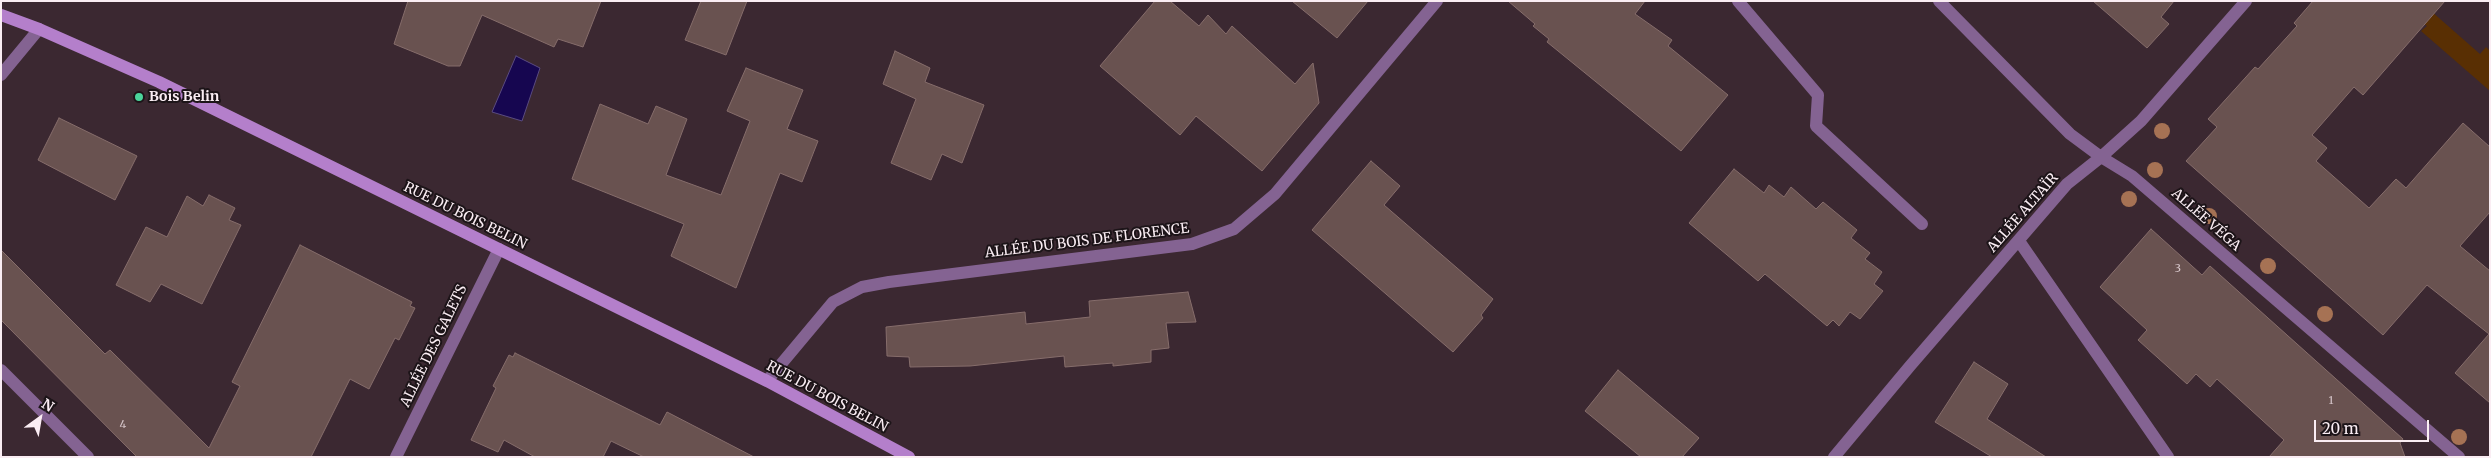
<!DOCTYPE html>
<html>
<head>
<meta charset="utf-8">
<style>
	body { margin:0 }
	#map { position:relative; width:2491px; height:458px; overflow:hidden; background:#3b2831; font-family:Merriweather,serif }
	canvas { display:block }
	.frame { position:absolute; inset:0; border:2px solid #faedf3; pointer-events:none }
	.north { position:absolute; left:15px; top:393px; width:50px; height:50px; -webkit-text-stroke:4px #1c1418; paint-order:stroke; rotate:32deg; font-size:14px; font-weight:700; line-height:20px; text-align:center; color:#faedf3 }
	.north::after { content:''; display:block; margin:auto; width:18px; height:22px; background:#faedf3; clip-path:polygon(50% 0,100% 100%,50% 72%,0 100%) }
	.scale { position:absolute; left:2314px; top:420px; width:115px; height:22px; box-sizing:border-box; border:2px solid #faedf3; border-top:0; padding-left:6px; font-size:15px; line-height:18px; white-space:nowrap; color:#faedf3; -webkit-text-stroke:4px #1c1418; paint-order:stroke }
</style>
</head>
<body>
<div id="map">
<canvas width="2491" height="458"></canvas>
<div class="frame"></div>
<div class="north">N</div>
<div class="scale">20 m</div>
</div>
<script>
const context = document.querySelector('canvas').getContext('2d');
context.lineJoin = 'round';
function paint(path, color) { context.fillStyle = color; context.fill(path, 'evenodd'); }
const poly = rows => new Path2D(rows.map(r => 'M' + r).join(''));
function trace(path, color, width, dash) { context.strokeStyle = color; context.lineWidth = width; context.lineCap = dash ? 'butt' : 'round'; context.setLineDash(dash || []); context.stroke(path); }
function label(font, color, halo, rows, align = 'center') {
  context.font = font + ' Merriweather,serif'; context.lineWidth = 4; context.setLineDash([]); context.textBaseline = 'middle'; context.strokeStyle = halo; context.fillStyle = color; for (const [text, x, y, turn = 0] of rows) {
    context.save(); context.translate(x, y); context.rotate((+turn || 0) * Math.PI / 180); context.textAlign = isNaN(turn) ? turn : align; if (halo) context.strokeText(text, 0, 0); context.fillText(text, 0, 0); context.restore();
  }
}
paint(poly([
	[2431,11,2480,54,2486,47,2490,51,2490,91,2421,31,2427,26,2422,22]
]), '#592f03');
const water = poly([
	[516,56,540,68,522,121,492,112,516,56]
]);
paint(water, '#160650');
trace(water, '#5a4b81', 1);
const building = poly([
	[408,1,601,1,583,47,558,39,554,47,482,15,460,66,448,66,394,44,408,1],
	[701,1,747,1,726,55,685,40,701,1],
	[1155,1,1170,1,1199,26,1208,15,1226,34,1232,26,1295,84,1313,63,1319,103,1262,171,1196,116,1180,135,1100,66,1155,1],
	[1292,1,1368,1,1337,38,1292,1],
	[1508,1,1645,1,1635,14,1672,40,1668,46,1728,95,1681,151,1547,42,1549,39,1533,26,1535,24,1508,1],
	[2093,1,2174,1,2161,17,2169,24,2147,48,2093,1],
	[2313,1,2445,1,2363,95,2354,87,2312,135,2327,148,2316,161,2369,208,2396,179,2406,188,2463,123,2490,147,2490,212,2460,246,2490,271,2490,403,2455,373,2489,334,2427,285,2383,335,2186,161,2217,127,2208,119,2255,67,2258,69,2297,26,2294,23,2313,1],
	[895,51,930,68,925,82,984,105,962,163,942,154,931,180,891,163,916,99,883,84,895,51],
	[746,68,803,90,787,129,818,141,802,182,780,173,736,288,671,256,684,224,572,179,600,104,648,124,656,106,687,119,666,175,721,195,750,121,727,111,746,68],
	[59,118,137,156,115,200,38,160,59,118],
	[1371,161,1400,186,1384,205,1493,299,1481,315,1483,318,1453,352,1312,230,1371,161],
	[1734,169,1764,193,1769,185,1784,197,1791,187,1816,209,1823,202,1857,230,1851,238,1870,253,1865,259,1882,272,1874,284,1883,291,1860,319,1850,312,1839,326,1833,320,1827,326,1765,274,1758,281,1689,223,1734,169],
	[209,195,235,208,229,220,241,225,202,304,161,284,150,302,116,285,146,227,167,237,187,196,203,206,209,195],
	[2151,229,2202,275,2210,266,2403,439,2400,443,2405,457,2269,457,2284,440,2217,379,2210,387,2196,374,2187,384,2138,340,2147,330,2100,287,2151,229],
	[300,245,412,302,410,306,415,308,399,340,395,338,369,389,350,379,311,457,137,457,1,320,1,250,105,354,110,350,209,448,240,386,232,382,300,245],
	[1188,292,1196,322,1166,323,1169,348,1151,350,1151,362,1113,366,1113,363,1065,367,1064,356,970,366,910,367,909,357,887,356,886,327,1025,312,1026,324,1090,317,1089,301,1188,292],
	[515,353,660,425,667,412,754,457,644,457,611,441,603,457,535,457,504,440,498,452,471,440,496,388,493,386,509,355,513,357,515,353],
	[1974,362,2008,384,1987,419,2046,457,1992,457,1935,422,1974,362],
	[1618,370,1699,438,1682,457,1641,457,1585,411,1618,370]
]);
paint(building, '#695250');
trace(building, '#866d6b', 1);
trace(poly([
	[1738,1,1818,95,1816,126,1922,224],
	[2019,241,2168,457]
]), '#846392', 12);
trace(poly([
	[1939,1,2070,134,2101,157,2132,176,2459,457],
	[1,75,39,29],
	[1,370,88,457],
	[767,381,833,302,862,287,889,282,1192,244,1234,229,1275,194,1437,1],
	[396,457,499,249],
	[1834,457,1910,366,2067,184,2101,157,2141,121,2246,1]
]), '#846392', 12);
trace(poly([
	[1,15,39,29,159,82,767,381,909,457]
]), '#b47fcb', 12);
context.fillStyle = '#a67254';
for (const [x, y] of [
	[2162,131],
	[2155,170],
	[2129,199],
	[2209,216],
	[2268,266],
	[2325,314],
	[2459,437]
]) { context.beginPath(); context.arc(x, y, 8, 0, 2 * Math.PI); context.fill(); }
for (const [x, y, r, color] of [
	[139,97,5,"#4bd49b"]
]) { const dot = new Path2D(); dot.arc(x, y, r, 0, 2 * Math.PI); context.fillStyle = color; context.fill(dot); trace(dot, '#1c1418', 2); }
label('11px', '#d6c6ca', null, [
	["3",2178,269],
	["1",2331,401],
	["4",123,425]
]);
label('bold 14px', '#faedf3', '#1c1418', [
	["Bois Belin",149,97]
], 'left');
label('14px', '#faedf3', '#1c1418', [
	["ALLÉE ALTAÏR",2023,213,-49],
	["RUE DU BOIS BELIN",465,216,26],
	["ALLÉE VÉGA",2206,220,41],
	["ALLÉE DU BOIS DE FLORENCE",1087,241,-7],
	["ALLÉE DES GALETS",434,346,-64],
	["RUE DU BOIS BELIN",827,397,28]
]);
</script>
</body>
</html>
